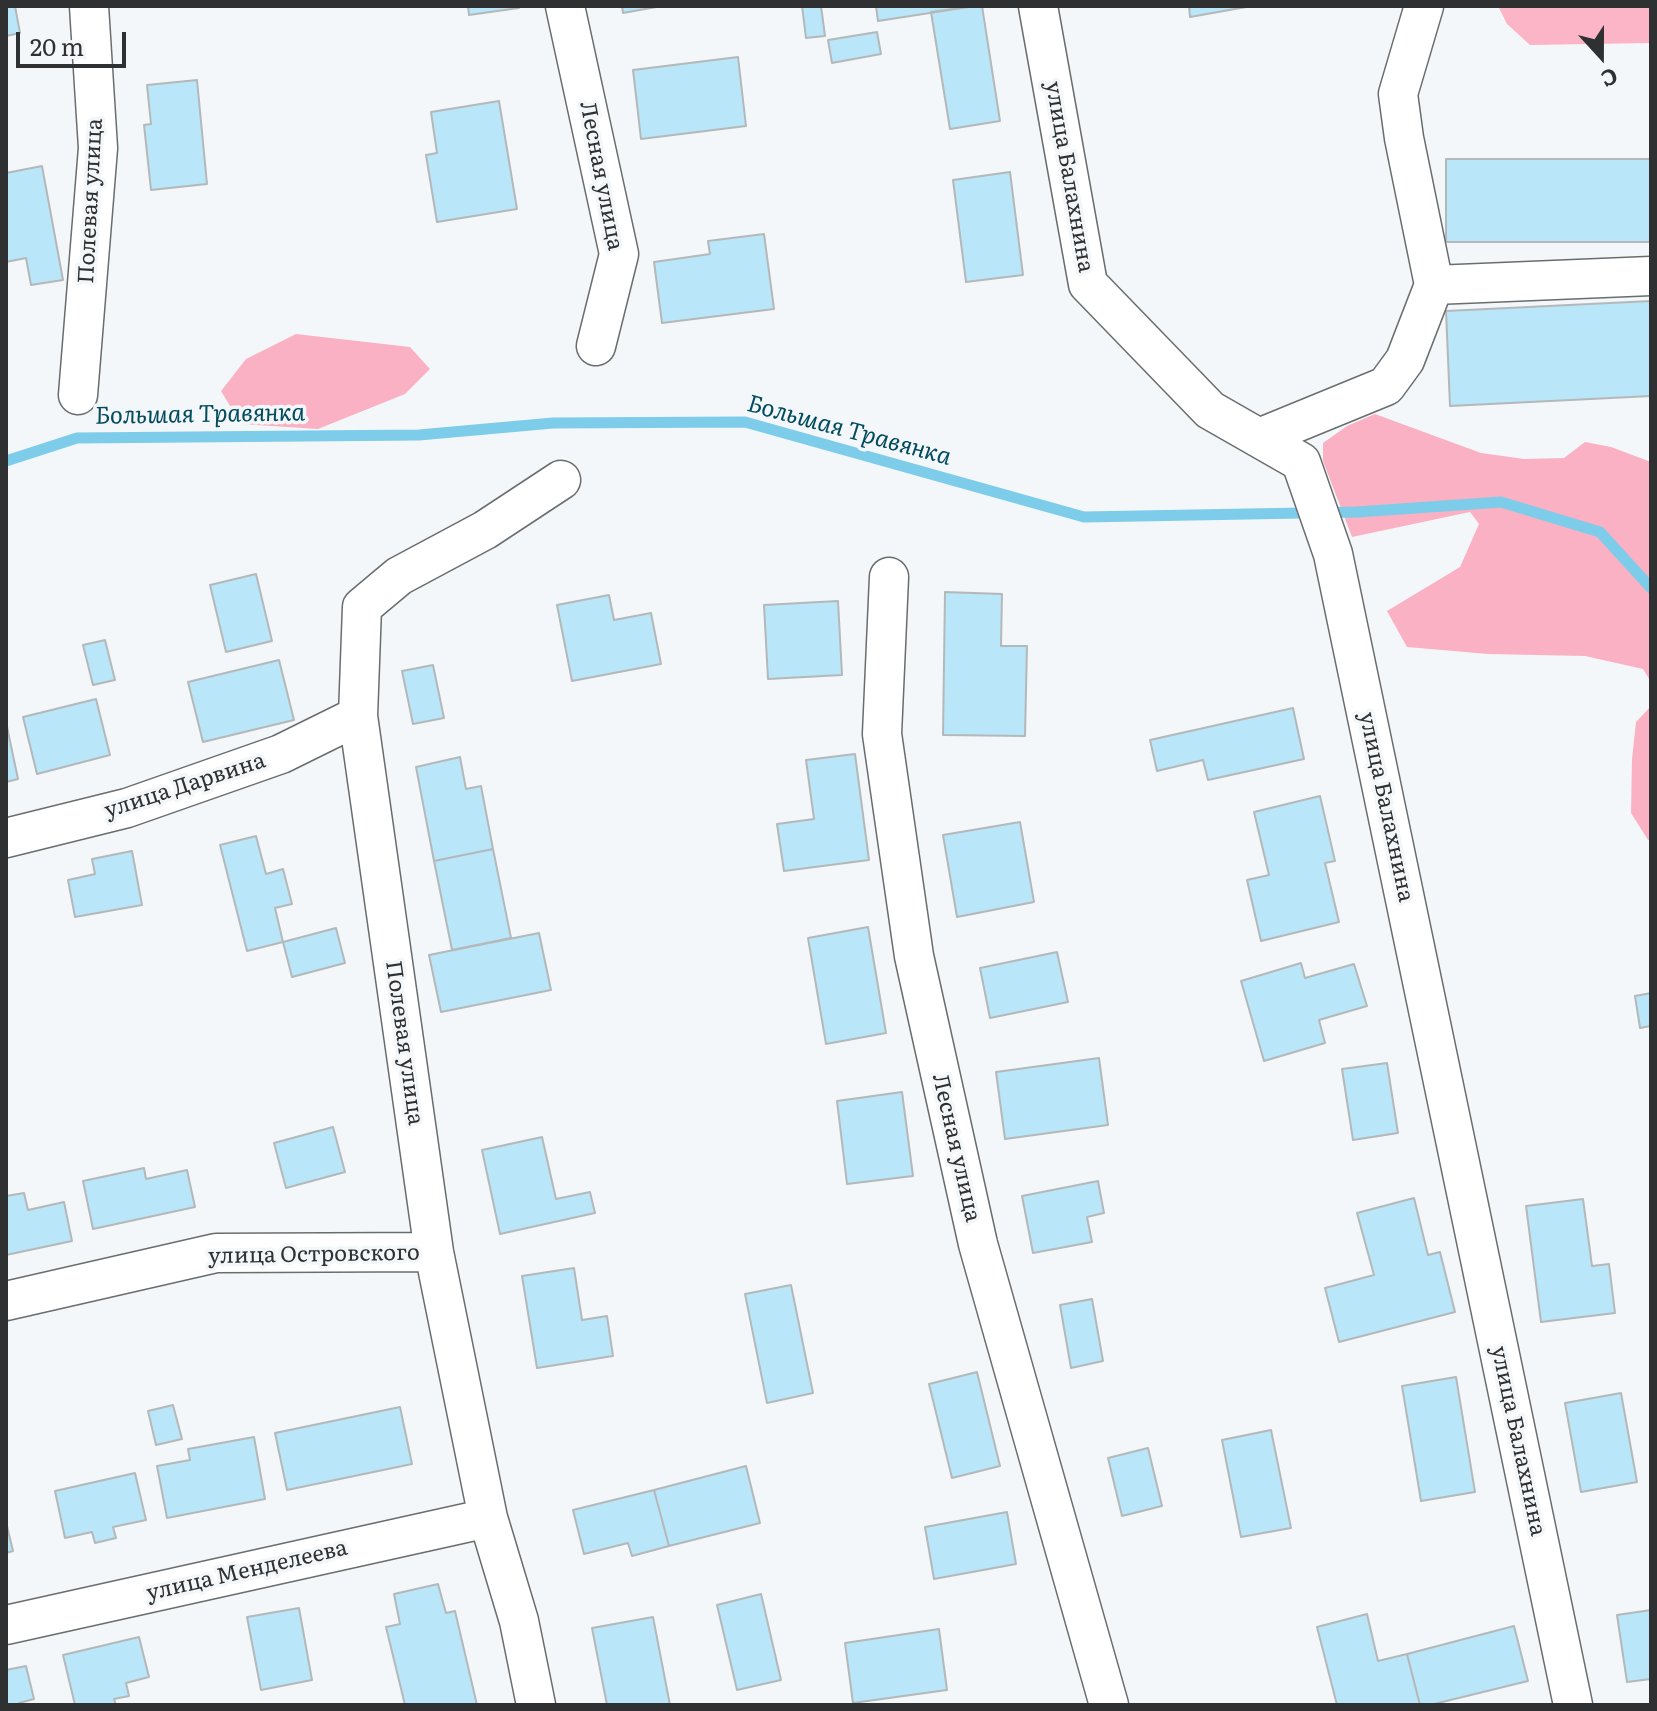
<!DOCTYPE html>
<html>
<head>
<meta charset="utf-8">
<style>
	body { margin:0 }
	#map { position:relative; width:1657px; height:1711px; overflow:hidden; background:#f4f7f9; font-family:Literata,serif }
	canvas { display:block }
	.frame { position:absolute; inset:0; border:8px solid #2f3031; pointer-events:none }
	.north { position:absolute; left:1561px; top:16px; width:80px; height:80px; -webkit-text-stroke:6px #f4f7f9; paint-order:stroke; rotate:159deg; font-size:22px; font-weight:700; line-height:32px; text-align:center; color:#2f3031 }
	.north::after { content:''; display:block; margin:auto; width:28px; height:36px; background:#2f3031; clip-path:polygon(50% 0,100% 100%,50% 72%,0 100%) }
	.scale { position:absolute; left:16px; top:32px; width:110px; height:36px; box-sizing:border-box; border:4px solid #2f3031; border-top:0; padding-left:10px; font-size:24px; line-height:28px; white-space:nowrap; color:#2f3031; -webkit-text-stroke:6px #f4f7f9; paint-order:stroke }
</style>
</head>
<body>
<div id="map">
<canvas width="1657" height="1711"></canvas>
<div class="frame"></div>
<div class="north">С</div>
<div class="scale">20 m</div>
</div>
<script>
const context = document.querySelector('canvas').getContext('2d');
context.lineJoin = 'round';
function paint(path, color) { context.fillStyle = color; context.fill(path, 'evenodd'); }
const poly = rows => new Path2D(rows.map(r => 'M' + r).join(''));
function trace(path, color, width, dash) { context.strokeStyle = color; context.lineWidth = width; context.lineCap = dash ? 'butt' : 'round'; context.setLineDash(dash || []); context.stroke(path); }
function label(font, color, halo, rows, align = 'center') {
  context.font = font + ' Literata,serif'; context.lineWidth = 7; context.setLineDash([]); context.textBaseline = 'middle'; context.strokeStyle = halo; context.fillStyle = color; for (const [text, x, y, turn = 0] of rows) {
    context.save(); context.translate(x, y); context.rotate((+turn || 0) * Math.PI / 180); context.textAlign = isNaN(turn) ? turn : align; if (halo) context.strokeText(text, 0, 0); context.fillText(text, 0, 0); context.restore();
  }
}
paint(poly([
	[1498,6,1651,6,1651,43,1530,45,1507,24]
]), '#fcb5c7');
paint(poly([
	[296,334,410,347,430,369,405,394,318,429,241,424,221,391,246,359],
	[1375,414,1481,453,1524,459,1564,458,1585,442,1611,447,1651,462,1651,682,1643,669,1585,656,1488,654,1407,647,1387,611,1460,567,1479,524,1470,512,1352,537,1323,461,1323,443,1347,426],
	[1651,706,1651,840,1648,840,1631,813,1632,759,1636,722]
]), '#fab1c3');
trace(poly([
	[6,461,77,438,419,435,553,423,745,422,1084,517,1357,512,1501,502,1600,532,1651,588]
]), '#7cccea', 11);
const building = poly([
	[6,6,15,6,20,33,6,36,6,6],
	[468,6,519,6,519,8,469,15,468,6],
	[622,6,662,6,623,13,622,6],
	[802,6,821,6,825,36,806,38,802,6],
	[876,6,975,6,878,21,876,6],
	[975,6,982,6,1000,121,950,129,931,12,975,6],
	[1189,6,1252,6,1190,17,1189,6],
	[877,32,881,54,832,63,828,40,877,32],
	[738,57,746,126,641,139,633,70,738,57],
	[197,80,207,184,151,190,144,125,151,124,147,85,197,80],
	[499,101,517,209,437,222,426,155,437,153,431,112,499,101],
	[1446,159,1651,159,1651,242,1446,242,1446,159],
	[42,166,63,280,31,285,26,258,6,262,6,173,42,166],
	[1010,172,1023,275,966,282,953,180,1010,172],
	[764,234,774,309,662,323,654,262,710,254,708,241,764,234],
	[1651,301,1651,396,1450,406,1446,311,1651,301],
	[256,574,272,641,226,652,210,585,256,574],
	[945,592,1002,594,1001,646,1027,646,1025,736,943,735,945,592],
	[609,595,614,620,651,613,661,664,572,681,557,605,609,595],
	[838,601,842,675,768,679,764,605,838,601],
	[105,640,115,680,93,685,83,645,105,640],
	[279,660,294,720,203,742,188,682,279,660],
	[433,665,444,718,413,724,402,671,433,665],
	[96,699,110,755,37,774,23,717,96,699],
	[1293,708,1304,759,1208,780,1203,760,1157,771,1150,740,1293,708],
	[6,722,18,779,6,782,6,722],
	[855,754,869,860,784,871,777,824,814,819,806,760,855,754],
	[460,757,466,789,481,786,493,849,434,861,416,767,460,757],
	[1320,796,1335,861,1325,863,1339,922,1261,941,1247,880,1269,875,1254,812,1320,796],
	[1020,822,1034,902,957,917,943,835,1020,822],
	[256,836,266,874,283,869,292,904,275,908,283,942,247,951,220,845,256,836],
	[493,849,511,938,452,950,434,861,493,849],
	[132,851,142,905,75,917,68,880,95,874,92,859,132,851],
	[868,927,886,1033,826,1044,808,938,868,927],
	[336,928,345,963,292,977,283,942,336,928],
	[539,933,551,990,441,1012,429,955,539,933],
	[1057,952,1068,1002,990,1018,980,968,1057,952],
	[1301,963,1305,978,1354,964,1367,1006,1319,1020,1325,1043,1264,1061,1241,981,1301,963],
	[1651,993,1651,1026,1640,1028,1635,996,1651,993],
	[1099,1058,1108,1125,1005,1139,996,1072,1099,1058],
	[1387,1063,1398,1133,1353,1140,1342,1069,1387,1063],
	[902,1092,913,1176,847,1184,837,1101,902,1092],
	[333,1127,345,1172,286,1188,274,1143,333,1127],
	[542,1137,556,1199,590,1192,595,1213,500,1234,482,1150,542,1137],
	[144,1168,146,1179,187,1170,195,1207,93,1229,83,1181,144,1168],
	[1098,1181,1104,1213,1087,1217,1092,1242,1033,1253,1022,1196,1098,1181],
	[24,1193,28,1210,64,1202,72,1241,6,1255,6,1196,24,1193],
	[1414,1198,1428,1255,1440,1252,1455,1312,1339,1342,1325,1288,1374,1275,1357,1213,1414,1198],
	[1583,1199,1592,1266,1609,1264,1615,1313,1541,1322,1526,1206,1583,1199],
	[574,1268,582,1320,607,1316,613,1356,537,1368,522,1276,574,1268],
	[791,1285,813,1393,767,1403,745,1294,791,1285],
	[1092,1299,1103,1361,1071,1368,1060,1305,1092,1299],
	[977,1372,1000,1466,952,1478,929,1384,977,1372],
	[1456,1377,1475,1492,1421,1501,1402,1386,1456,1377],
	[1621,1393,1637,1482,1581,1492,1565,1403,1621,1393],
	[173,1405,182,1439,156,1445,148,1411,173,1405],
	[400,1407,412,1464,287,1490,275,1433,400,1407],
	[1271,1430,1291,1528,1241,1537,1222,1440,1271,1430],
	[254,1437,265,1499,167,1518,157,1466,190,1460,188,1449,254,1437],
	[1148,1448,1162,1506,1122,1516,1108,1458,1148,1448],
	[746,1466,760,1523,669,1546,654,1490,746,1466],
	[135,1473,146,1520,113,1527,116,1538,95,1543,92,1532,65,1538,55,1491,135,1473],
	[654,1490,669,1546,632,1556,628,1543,584,1554,573,1510,654,1490],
	[1007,1512,1016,1564,934,1579,925,1527,1007,1512],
	[6,1522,13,1551,6,1553,6,1522],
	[438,1584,446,1613,455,1611,477,1705,405,1705,386,1627,400,1624,394,1594,438,1584],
	[761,1594,781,1680,737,1690,717,1605,761,1594],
	[299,1608,312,1680,261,1690,247,1617,299,1608],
	[1651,1610,1651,1679,1627,1682,1617,1615,1651,1610],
	[1367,1614,1378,1661,1407,1654,1420,1705,1337,1705,1317,1627,1367,1614],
	[653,1617,670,1705,607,1705,592,1628,653,1617],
	[1514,1626,1528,1681,1430,1705,1420,1705,1407,1654,1514,1626],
	[939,1629,947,1690,853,1703,845,1643,939,1629],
	[139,1637,149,1677,126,1683,129,1696,114,1699,116,1705,75,1705,63,1655,139,1637],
	[26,1666,34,1699,19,1703,19,1705,6,1705,6,1670,26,1666]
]);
paint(building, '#b9e6f9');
trace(building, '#b4b8b9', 2);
const minor = poly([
	[565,6,619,254,596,346],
	[1038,6,1088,284,1210,410,1301,462,1333,554,1573,1705],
	[1424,6,1398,94,1404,138,1434,285,1651,276],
	[78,395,98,148,89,6],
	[1259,438,1386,386,1405,360,1434,285],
	[889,577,882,734,914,956,978,1244,1109,1705],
	[6,838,127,808,281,754,358,716],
	[6,1301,216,1253,434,1252],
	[6,1625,488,1518],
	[536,1705,519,1621,488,1518,434,1252,358,716,362,607,399,576,485,530,561,480]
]);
trace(minor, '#6a6d6e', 41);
trace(minor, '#fff', 38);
label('22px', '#2f3031', '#f4f7f9', [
	["Лесная улица",601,176,79],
	["улица Балахнина",1069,177,80],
	["Полевая улица",91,201,-87],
	["улица Дарвина",185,786,-18],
	["улица Балахнина",1386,807,78],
	["Полевая улица",404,1043,82],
	["Лесная улица",956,1148,77],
	["улица Островского",314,1255,-1],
	["улица Балахнина",1518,1441,78],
	["улица Менделеева",247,1571,-13]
]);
label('italic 24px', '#024b5f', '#f4f7f9', [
	["Большая Травянка",200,415,-1],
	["Большая Травянка",849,431,15]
]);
</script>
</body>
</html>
